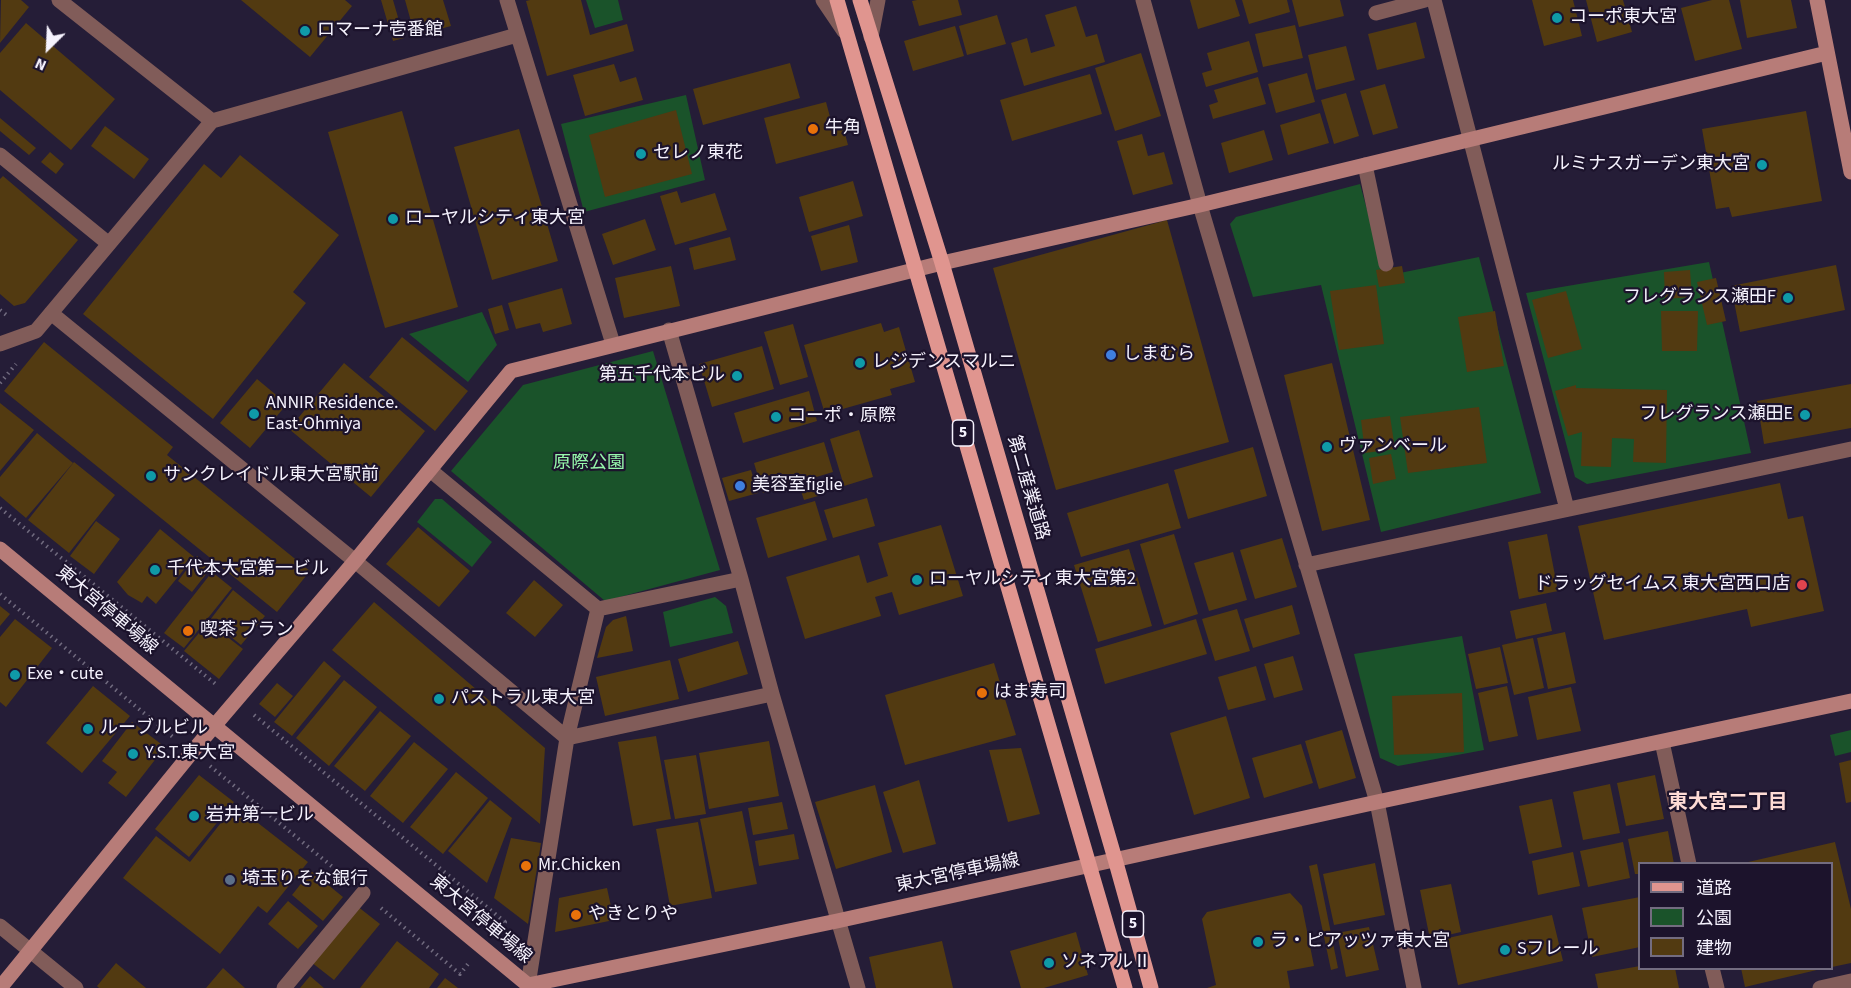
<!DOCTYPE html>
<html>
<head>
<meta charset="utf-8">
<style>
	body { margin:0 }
	#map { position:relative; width:1851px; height:988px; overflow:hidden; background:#251d37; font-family:"Source Sans 3","Noto Sans JP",sans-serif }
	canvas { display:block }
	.legend { position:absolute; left:1638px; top:862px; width:195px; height:108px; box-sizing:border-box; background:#1c132c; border:2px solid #736c80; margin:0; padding:8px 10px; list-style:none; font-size:18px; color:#f5f2fd }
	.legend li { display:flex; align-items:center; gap:12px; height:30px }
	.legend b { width:30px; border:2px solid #736c80 }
	.north { position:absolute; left:18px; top:18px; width:60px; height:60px; -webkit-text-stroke:4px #1c132c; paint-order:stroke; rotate:204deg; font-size:16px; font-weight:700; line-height:24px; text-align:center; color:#f5f2fd }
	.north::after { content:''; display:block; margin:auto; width:21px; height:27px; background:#f5f2fd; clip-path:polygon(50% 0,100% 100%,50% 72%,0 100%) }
</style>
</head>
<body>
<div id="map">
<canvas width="1851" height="988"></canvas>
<ul class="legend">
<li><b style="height:8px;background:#e0958f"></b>道路</li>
<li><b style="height:16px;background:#1a532a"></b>公園</li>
<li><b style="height:16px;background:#523a11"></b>建物</li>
</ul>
<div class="north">N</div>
</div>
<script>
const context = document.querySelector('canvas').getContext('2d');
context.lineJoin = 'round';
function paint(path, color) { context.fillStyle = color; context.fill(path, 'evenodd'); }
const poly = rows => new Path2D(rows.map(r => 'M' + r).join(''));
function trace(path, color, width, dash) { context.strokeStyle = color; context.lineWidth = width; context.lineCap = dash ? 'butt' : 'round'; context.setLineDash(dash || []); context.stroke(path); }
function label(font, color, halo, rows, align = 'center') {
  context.font = font + ' "Source Sans 3","Noto Sans JP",sans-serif'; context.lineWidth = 4.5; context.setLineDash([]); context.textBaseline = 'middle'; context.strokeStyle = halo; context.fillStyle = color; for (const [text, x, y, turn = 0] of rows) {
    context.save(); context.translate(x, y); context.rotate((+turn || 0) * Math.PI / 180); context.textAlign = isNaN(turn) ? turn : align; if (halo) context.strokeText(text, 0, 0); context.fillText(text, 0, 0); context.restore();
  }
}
paint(poly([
	[586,0,618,0,623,20,595,28],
	[686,95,705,180,584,212,561,124],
	[1360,184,1385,276,1479,257,1541,493,1381,532,1321,285,1253,297,1230,224,1236,217],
	[1709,262,1751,453,1587,484,1575,477,1526,293],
	[482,312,497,345,468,382,409,334],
	[653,351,720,570,605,601,451,471,523,385],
	[435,499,442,499,492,542,472,567,417,522],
	[715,597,726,606,733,633,670,647,663,612],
	[1462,636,1484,750,1398,766,1380,758,1354,654],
	[1851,730,1851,752,1835,756,1830,735]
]), '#1a532a');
paint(poly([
	[1,0,21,0,29,7,0,43],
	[241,0,345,0,352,6,310,57],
	[381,0,393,0,404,38,393,41],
	[405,0,443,0,451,26,415,36],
	[530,0,581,0,590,35,627,24,634,51,547,76,526,1],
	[917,0,958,0,962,15,919,26,912,1],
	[1190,0,1235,0,1240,16,1198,29],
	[1242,0,1287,0,1290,12,1249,24],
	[1292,0,1340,0,1344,16,1299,27],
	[1532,0,1573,0,1582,36,1544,46],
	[1586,0,1623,0,1632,32,1597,42],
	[1712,0,1729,0,1742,49,1695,61,1681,8],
	[1740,0,1791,0,1797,28,1747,38],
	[1076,6,1086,37,1097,34,1105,62,1024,86,1011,43,1027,38,1031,53,1055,46,1045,15],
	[997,15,1006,44,967,55,959,26],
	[1416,22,1425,58,1377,70,1368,34],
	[26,23,115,99,71,150,0,90,0,53],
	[1295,25,1303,58,1263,67,1255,34],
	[955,26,964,56,913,71,904,41],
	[1249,41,1258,72,1206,87,1202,73,1212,70,1207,53],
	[1346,46,1355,80,1316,90,1308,55],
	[1141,53,1161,116,1115,131,1095,68],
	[790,63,800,98,703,125,693,89],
	[614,64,620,82,636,77,643,100,585,116,573,75],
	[1307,73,1315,102,1276,113,1268,84],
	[1090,74,1102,114,1012,141,1000,100],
	[1258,77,1266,104,1213,119,1209,105,1218,102,1214,90],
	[1385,84,1398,128,1373,135,1360,91],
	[1346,93,1359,136,1334,144,1321,100],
	[826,102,833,128,843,126,848,145,776,164,764,118],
	[676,110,692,174,605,197,589,135],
	[402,111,458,307,385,328,328,132],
	[1806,111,1822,201,1732,217,1729,207,1716,209,1702,129],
	[1320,113,1329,143,1288,155,1280,125],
	[0,118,36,148,29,155,0,131],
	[105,126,149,159,134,179,91,146],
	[519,129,558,261,492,280,454,147],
	[1264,130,1273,160,1229,173,1221,143],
	[1142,134,1148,156,1164,152,1173,184,1133,195,1117,141],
	[50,152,64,164,56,174,41,162],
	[240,155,339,235,293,292,306,303,213,419,83,314,204,164,221,178],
	[3,176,78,240,25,303,14,306,0,294,0,179],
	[853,181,863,216,809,232,799,197],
	[677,191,681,203,715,193,727,230,675,245,660,196],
	[645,219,656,250,613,265,602,234],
	[1167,220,1229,442,1056,490,993,268],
	[849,225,858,262,821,271,811,236],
	[730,237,736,260,694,270,689,248],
	[1836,265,1845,310,1740,332,1731,286],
	[671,266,680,306,624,318,615,278],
	[1402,266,1405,283,1379,287,1376,270],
	[1690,270,1692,297,1665,299,1664,272],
	[1716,278,1726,321,1707,325,1697,282],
	[1376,285,1384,344,1339,350,1330,291],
	[562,288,572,324,543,332,540,323,516,329,508,303],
	[1566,291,1582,349,1548,358,1532,300],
	[502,305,509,330,495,334,488,309],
	[1495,311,1504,366,1467,372,1458,317],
	[1661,311,1698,311,1697,351,1662,351],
	[881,323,884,332,899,327,915,382,890,389,892,395,825,414,804,345],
	[793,324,808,377,780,385,764,332],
	[402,337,468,391,435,431,369,377],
	[44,342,173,447,167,455,310,571,277,612,4,391],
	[762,346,774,389,712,407,699,364],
	[344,363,425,431,371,497,289,429],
	[1332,363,1370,520,1322,531,1284,375],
	[257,379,287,404,250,448,220,423],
	[1851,384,1851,428,1764,444,1757,401],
	[1576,385,1576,388,1667,390,1666,463,1633,462,1634,439,1612,438,1611,467,1581,466,1582,432,1568,436,1555,391],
	[809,391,817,421,743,443,734,413],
	[0,403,34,430,0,471],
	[1479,407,1487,463,1408,473,1400,417],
	[1390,416,1395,449,1365,453,1361,420],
	[859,430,873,477,844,486,830,439],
	[37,433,73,463,26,518,0,496,0,477],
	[824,442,833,472,763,493,754,463],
	[1253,447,1267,496,1188,519,1174,470],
	[1391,454,1396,479,1373,484,1369,458],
	[74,462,115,495,69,553,28,520],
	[751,470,758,493,729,501,722,478],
	[1168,483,1181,528,1081,557,1067,513],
	[1780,483,1788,519,1803,516,1824,611,1751,627,1747,609,1604,640,1578,526],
	[814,484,818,496,804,500,800,488],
	[867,498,875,526,833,538,824,510],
	[815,501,827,540,768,558,756,518],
	[96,521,120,539,94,574,70,556],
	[941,525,963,596,899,615,892,592,875,597,881,616,805,639,786,577,859,555,867,583,888,576,878,543],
	[418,527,470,571,439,607,386,564],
	[160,529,194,557,156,604,147,596,142,603,128,595,117,582],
	[1174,534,1198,614,1164,625,1140,544],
	[1547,534,1558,591,1519,599,1508,542],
	[1282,538,1297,587,1255,599,1240,550],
	[1129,549,1152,626,1098,642,1074,565],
	[1233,552,1247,600,1209,611,1194,563],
	[197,556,211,568,192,592,178,581],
	[212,572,232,588,184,648,164,633],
	[534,580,563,605,535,637,506,613],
	[233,590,265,616,241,645,210,620],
	[374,602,545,748,540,824,332,650],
	[1546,603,1552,631,1516,639,1510,611],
	[1292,605,1300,634,1253,648,1244,619],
	[0,606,10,614,0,626],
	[1237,609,1250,651,1215,661,1202,619],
	[626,616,633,651,597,658,606,627,613,620],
	[15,619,52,648,6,707,0,702,0,637],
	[1196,619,1207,654,1105,684,1095,649],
	[208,622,243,649,219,679,184,651],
	[1565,632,1576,683,1548,689,1537,638],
	[1533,638,1544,688,1514,695,1502,645],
	[738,641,748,674,688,692,678,659],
	[1500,647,1508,683,1476,689,1468,654],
	[1293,656,1303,690,1274,698,1264,664],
	[670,660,679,699,605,716,596,677],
	[324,661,341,676,292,736,274,722],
	[994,663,1016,735,905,765,885,695],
	[1256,666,1266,700,1228,710,1218,677],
	[344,680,377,707,329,766,296,738],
	[277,683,293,696,275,717,259,704],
	[93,686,130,716,82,773,46,743],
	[1507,686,1518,736,1489,742,1478,693],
	[1571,687,1581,731,1537,740,1528,697],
	[1462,693,1464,752,1394,755,1392,696],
	[380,711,411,736,365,791,334,766],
	[1226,716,1250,798,1194,815,1170,733],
	[132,722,165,747,126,797,108,783,117,772,102,761],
	[1342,730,1356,778,1319,789,1305,741],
	[656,736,671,819,633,826,618,742],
	[769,741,779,796,709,809,699,753],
	[414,742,448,769,403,823,370,796],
	[1301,744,1313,783,1264,798,1252,758],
	[1021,748,1040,814,1008,822,989,750],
	[696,755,706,814,675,819,664,760],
	[1851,760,1851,802,1846,803,1839,763],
	[456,772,488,798,443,854,410,827],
	[199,775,234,802,189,857,155,829],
	[1655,775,1664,819,1626,826,1617,783],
	[919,780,936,844,903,853,883,792],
	[1610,784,1620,833,1583,840,1573,792],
	[875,785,892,852,836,869,815,802],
	[1552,799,1562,847,1529,854,1519,806],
	[490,800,512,818,487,883,448,851],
	[782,802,788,829,753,835,748,808],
	[235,805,308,862,267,913,258,906,220,954,123,878,156,836,190,862],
	[742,811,757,884,715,892,700,819],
	[698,822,712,898,670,906,656,829],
	[1668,831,1674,864,1640,864,1640,874,1635,874,1628,839],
	[794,834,799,859,759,866,755,841],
	[511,838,541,843,528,924,494,898],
	[1623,842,1630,878,1588,887,1580,851],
	[1835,842,1851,909,1851,963,1832,967,1832,864,1744,863],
	[1573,852,1580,886,1538,895,1532,861],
	[1375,863,1385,915,1334,925,1323,874],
	[1317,864,1338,968,1331,970,1309,866],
	[311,871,343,897,323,921,292,895],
	[1451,884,1461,932,1430,939,1420,890],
	[607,888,614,920,555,932,559,898],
	[1290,893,1302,906,1314,966,1287,971,1290,988,1207,988,1216,985,1202,919,1207,912],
	[1640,897,1640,947,1592,957,1582,908],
	[288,901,318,926,298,949,268,924],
	[357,906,380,924,334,980,311,962],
	[1552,915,1563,961,1458,985,1448,938],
	[1369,927,1379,970,1346,977,1337,933],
	[1076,932,1088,975,1044,988,1021,988,1010,951],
	[397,941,439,974,429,988,360,988],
	[942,941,953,988,876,988,869,957],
	[116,963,146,988,99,988,97,986],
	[1640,966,1640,968,1675,968,1679,988,1598,988,1595,974],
	[223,968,245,988,206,988],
	[1741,968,1821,968,1821,969,1745,987],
	[310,976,324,988,300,988],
	[445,978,458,988,437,988]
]), '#523a11');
trace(poly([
	[0,310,9,317],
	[0,383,16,364],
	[0,508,218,686],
	[0,594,174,738],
	[254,715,505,922,498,929],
	[210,766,346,878],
	[381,908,460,974,468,964]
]), '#716b7f', 4, [1.5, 4.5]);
trace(poly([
	[1376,13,1425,0],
	[1365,165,1386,264],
	[284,988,363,893]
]), '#815c59', 15);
trace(poly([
	[59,0,212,121],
	[507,0,613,344],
	[823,0,844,31],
	[1143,0,1200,205,1377,802,1414,988],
	[1434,0,1567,509],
	[871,37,878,0],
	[0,155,109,244],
	[51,313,355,561,567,738,772,694],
	[669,330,741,579,772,694,858,988],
	[0,344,36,331,212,121,517,35],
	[430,470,598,609,741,579],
	[1306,565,1851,449],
	[1662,742,1689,864],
	[0,926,76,988],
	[1712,968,1717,988],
	[528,985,567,738,598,609],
	[1820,988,1851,981]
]), '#815c59', 15);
trace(poly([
	[1817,0,1851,172],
	[0,549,528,985],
	[528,985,837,921,1377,802,1851,701],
	[0,988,192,752,355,561,511,371,942,263,1200,205,1827,53]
]), '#b77c78', 15);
trace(poly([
	[837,0,1125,988],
	[860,0,942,263,1115,859,1151,988]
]), '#e0958f', 15);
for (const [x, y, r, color] of [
	[1557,18,6,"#0f9aa8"],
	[305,31,6,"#0f9aa8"],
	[813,129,6,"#e8710a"],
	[641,154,6,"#0f9aa8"],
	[1762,165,6,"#0f9aa8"],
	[393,219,6,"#0f9aa8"],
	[1788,298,6,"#0f9aa8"],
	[1111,355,6,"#3f7fe0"],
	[860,363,6,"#0f9aa8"],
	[737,376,6,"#0f9aa8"],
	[254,414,6,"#0f9aa8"],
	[1805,415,6,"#0f9aa8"],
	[776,417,6,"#0f9aa8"],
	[1327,447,6,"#0f9aa8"],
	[151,476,6,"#0f9aa8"],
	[740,486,6,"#3f7fe0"],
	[155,570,6,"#0f9aa8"],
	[917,580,6,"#0f9aa8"],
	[1802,585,6,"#e0444e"],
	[188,631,6,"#e8710a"],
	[15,675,6,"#0f9aa8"],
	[982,693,6,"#e8710a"],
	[439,699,6,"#0f9aa8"],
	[88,729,6,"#0f9aa8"],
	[133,754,6,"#0f9aa8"],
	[194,816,6,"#0f9aa8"],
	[526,866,6,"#e8710a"],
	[230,880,6,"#5c6f8a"],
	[576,915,6,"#e8710a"],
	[1258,942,6,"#0f9aa8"],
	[1505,950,6,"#0f9aa8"],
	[1049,963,6,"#0f9aa8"]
]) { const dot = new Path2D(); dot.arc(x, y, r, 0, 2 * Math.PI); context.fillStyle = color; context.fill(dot); trace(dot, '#1c132c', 2); }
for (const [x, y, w] of [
	[963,433,21],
	[1133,924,21]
]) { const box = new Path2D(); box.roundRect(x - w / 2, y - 13, w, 26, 4.5); context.fillStyle = '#1c132c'; context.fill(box); trace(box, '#f5f2fd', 1.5); }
label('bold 16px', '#f5f2fd', null, [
	["5",963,433],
	["5",1133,924]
]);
label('18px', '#f5f2fd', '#1c132c', [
	["コーポ東大宮",1569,18],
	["ロマーナ壱番館",317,31],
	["牛角",825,129],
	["セレノ東花",653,154],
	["ルミナスガーデン東大宮",1750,165,"right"],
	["ローヤルシティ東大宮",405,219],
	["フレグランス瀬田F",1776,298,"right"],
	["しまむら",1123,355],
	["レジデンスマルニ",872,363],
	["第五千代本ビル",725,376,"right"],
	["ANNIR Residence.",266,404],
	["East-Ohmiya",266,425],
	["フレグランス瀬田E",1793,415,"right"],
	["コーポ・原際",788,417],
	["ヴァンベール",1339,447],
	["サンクレイドル東大宮駅前",163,476],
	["美容室figlie",752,486],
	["千代本大宮第一ビル",167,570],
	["ローヤルシティ東大宮第2",929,580],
	["ドラッグセイムス 東大宮西口店",1790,585,"right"],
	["喫茶 ブラン",200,631],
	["Exe・cute",27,675],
	["はま寿司",994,693],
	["パストラル東大宮",451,699],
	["ルーブルビル",100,729],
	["Y.S.T.東大宮",145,754],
	["岩井第一ビル",206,816],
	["Mr.Chicken",538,866],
	["埼玉りそな銀行",242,880],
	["やきとりや",588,915],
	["ラ・ピアッツァ東大宮",1270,942],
	["Sフレール",1517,950],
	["ソネアルⅡ",1061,963]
], 'left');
label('18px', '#96f7ab', '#1c132c', [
	["原際公園",589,464]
]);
label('18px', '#f5f2fd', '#1c132c', [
	["第二産業道路",1027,488,74],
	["東大宮停車場線",106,611,40],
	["東大宮停車場線",958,874,-12],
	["東大宮停車場線",480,920,40]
]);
label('bold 20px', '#fedbd5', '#1c132c', [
	["東大宮二丁目",1728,804]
]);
</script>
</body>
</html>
